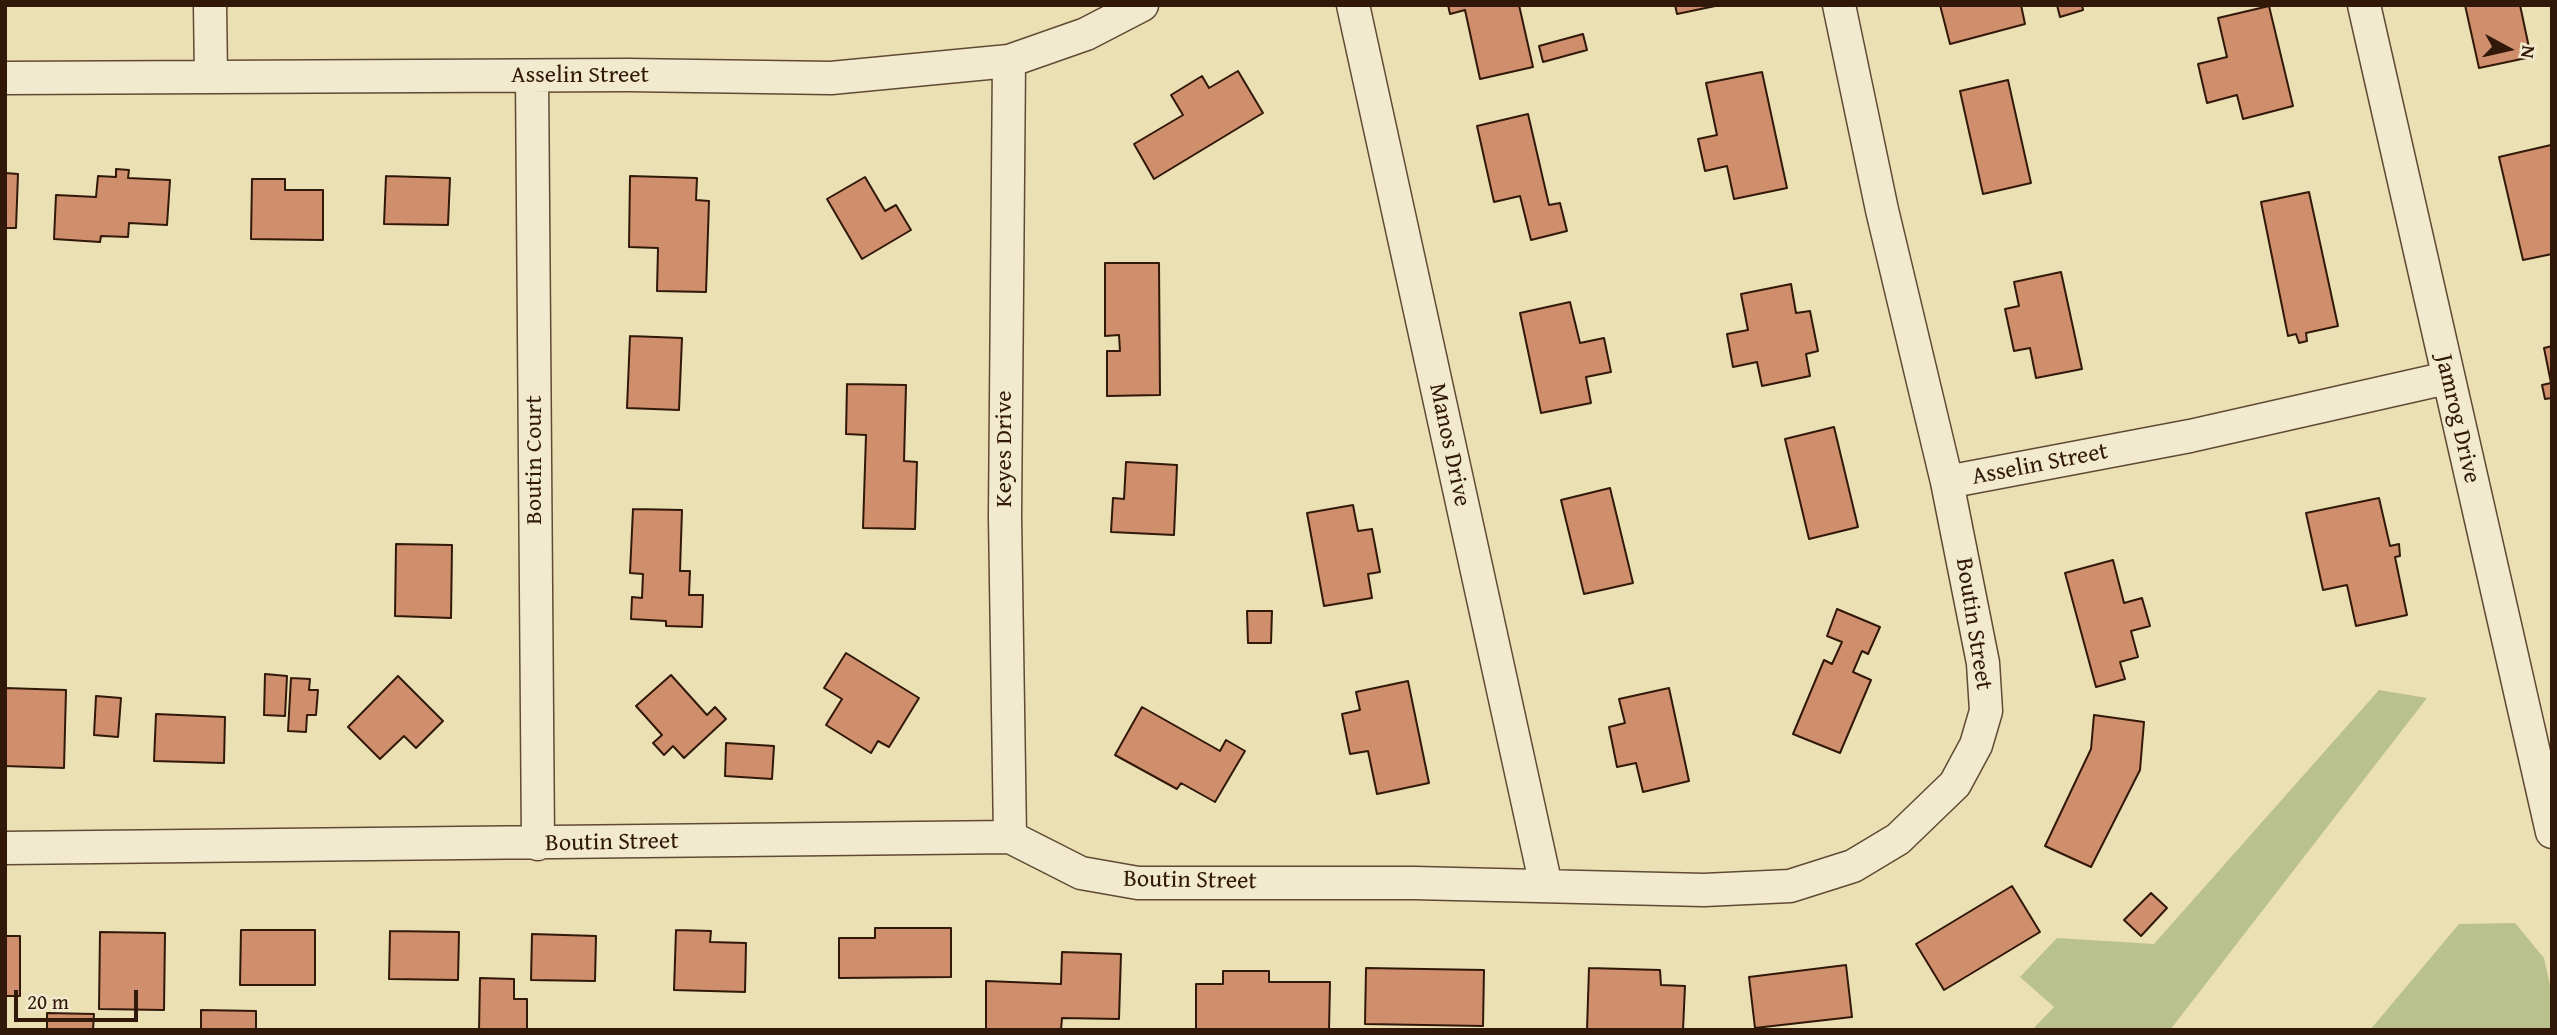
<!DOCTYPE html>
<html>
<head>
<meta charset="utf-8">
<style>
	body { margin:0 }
	#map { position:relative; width:2557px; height:1035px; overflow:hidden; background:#ebdfb4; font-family:"Gentium Book Plus",serif }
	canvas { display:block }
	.frame { position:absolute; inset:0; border:7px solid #311808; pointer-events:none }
	.north { position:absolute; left:2473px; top:14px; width:70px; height:70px; -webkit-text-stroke:5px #f2eace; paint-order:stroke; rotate:98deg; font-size:19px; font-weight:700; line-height:28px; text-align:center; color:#311808 }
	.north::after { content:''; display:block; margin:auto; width:24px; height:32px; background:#311808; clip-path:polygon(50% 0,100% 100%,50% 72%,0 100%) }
	.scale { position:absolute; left:14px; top:990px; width:124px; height:32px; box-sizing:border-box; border:4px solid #311808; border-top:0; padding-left:9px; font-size:21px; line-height:24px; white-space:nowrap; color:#311808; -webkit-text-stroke:5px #f2eace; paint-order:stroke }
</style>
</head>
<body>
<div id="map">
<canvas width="2557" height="1035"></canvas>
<div class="frame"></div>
<div class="north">N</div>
<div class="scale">20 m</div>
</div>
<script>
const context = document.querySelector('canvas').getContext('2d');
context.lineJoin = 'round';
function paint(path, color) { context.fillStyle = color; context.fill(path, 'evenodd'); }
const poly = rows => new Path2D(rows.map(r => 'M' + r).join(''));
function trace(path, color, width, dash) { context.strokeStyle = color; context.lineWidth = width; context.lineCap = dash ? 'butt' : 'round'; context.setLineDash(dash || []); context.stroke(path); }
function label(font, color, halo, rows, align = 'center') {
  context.font = font + ' "Gentium Book Plus",serif'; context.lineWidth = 6; context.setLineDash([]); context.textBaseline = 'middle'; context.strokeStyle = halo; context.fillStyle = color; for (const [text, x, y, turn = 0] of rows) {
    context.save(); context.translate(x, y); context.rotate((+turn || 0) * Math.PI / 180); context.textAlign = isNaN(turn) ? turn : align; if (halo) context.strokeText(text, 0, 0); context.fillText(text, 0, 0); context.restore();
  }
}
paint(poly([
	[2379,690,2427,698,2170,1030,2032,1030,2054,1007,2020,977,2057,938,2154,944],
	[2515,923,2544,958,2552,994,2552,1030,2370,1030,2459,924]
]), '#b9c18c');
const building = poly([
	[1448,5,1519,5,1533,67,1480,79,1465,10,1450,14,1448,5],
	[1675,5,1720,5,1677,14,1675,5],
	[1940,5,2021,5,2025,24,1950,44,1940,5],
	[2057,5,2082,5,2083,10,2060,17,2057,5],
	[2465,5,2520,5,2531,57,2479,68,2465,5],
	[2269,6,2293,106,2243,119,2237,95,2207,103,2198,64,2227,57,2218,18,2269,6],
	[1583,34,1587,50,1543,62,1539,46,1583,34],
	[1238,71,1263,113,1154,179,1134,144,1183,115,1171,95,1202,76,1209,88,1238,71],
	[1762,72,1787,188,1734,199,1727,166,1705,171,1698,139,1717,135,1706,83,1762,72],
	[2008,80,2031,183,1983,194,1960,91,2008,80],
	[1528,114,1549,205,1560,203,1567,231,1531,240,1520,196,1494,202,1477,126,1528,114],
	[2551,145,2552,254,2523,260,2499,157,2551,145],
	[116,169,129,170,128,178,170,180,167,225,129,223,128,237,101,236,100,242,54,239,56,195,96,197,98,176,116,177,116,169],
	[5,173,18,174,16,228,5,228,5,173],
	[386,176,450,178,448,225,384,224,386,176],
	[630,176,697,178,696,200,709,201,706,292,657,291,658,248,629,247,630,176],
	[865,177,885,211,896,205,911,230,862,259,827,199,865,177],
	[252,179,285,179,285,190,323,190,323,240,251,239,252,179],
	[2309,192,2338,326,2306,333,2307,341,2299,343,2296,334,2288,336,2261,202,2309,192],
	[1105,263,1159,263,1160,395,1107,396,1107,351,1120,351,1119,335,1105,336,1105,263],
	[2061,272,2082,369,2036,378,2030,348,2014,351,2005,309,2019,306,2014,282,2061,272],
	[1791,284,1796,313,1810,311,1818,351,1806,354,1810,376,1762,386,1757,362,1733,367,1727,334,1748,330,1741,294,1791,284],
	[1570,302,1580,343,1604,338,1611,372,1586,377,1591,403,1541,413,1520,313,1570,302],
	[630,336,682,338,679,410,627,408,630,336],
	[2552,346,2552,398,2545,399,2542,385,2551,383,2544,348,2552,346],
	[847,384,906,385,904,461,917,462,915,529,863,528,866,435,846,434,847,384],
	[1834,427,1858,527,1809,539,1785,439,1834,427],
	[1126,462,1177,465,1174,535,1111,532,1113,498,1124,499,1126,462],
	[1610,488,1633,583,1584,594,1561,500,1610,488],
	[2379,498,2390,546,2399,544,2400,556,2395,557,2407,615,2356,626,2347,585,2323,590,2306,513,2379,498],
	[1353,505,1358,531,1372,529,1380,572,1368,574,1372,598,1324,606,1307,513,1353,505],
	[633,509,682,510,680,571,690,571,689,595,703,595,702,627,666,626,666,621,631,619,632,597,642,598,643,574,630,573,633,509],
	[396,544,452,545,451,618,395,616,396,544],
	[2113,560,2124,603,2142,598,2150,626,2131,631,2138,657,2120,662,2125,679,2096,687,2065,573,2113,560],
	[1837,609,1880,627,1868,654,1862,651,1853,672,1871,680,1840,753,1793,734,1824,660,1832,664,1842,642,1827,636,1837,609],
	[1247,611,1272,611,1271,643,1248,643,1247,611],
	[846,653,919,698,889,747,878,741,871,753,826,725,842,699,824,688,846,653],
	[265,674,287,676,285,716,264,715,265,674],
	[671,675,707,715,715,707,726,719,684,758,673,746,664,755,653,743,662,735,636,706,671,675],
	[398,676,443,721,416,748,404,736,380,759,348,727,398,676],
	[291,678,310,679,309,690,318,690,316,715,307,715,306,732,288,731,291,678],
	[1408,681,1429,783,1377,794,1368,751,1350,754,1342,714,1360,710,1356,692,1408,681],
	[5,688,66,690,64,768,5,766,5,688],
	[1669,688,1689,781,1643,792,1636,763,1617,767,1609,727,1625,723,1619,699,1669,688],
	[96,696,121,698,118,737,94,735,96,696],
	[1142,707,1220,751,1226,740,1245,751,1215,802,1181,783,1177,789,1115,755,1142,707],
	[156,714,225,717,224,763,154,761,156,714],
	[2094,715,2144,722,2140,770,2091,867,2045,846,2091,749,2094,715],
	[726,743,774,746,772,779,725,776,726,743],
	[2012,886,2040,932,1944,990,1916,944,2012,886],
	[2151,893,2167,908,2141,936,2124,920,2151,893],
	[875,928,951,928,951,977,839,978,839,938,875,938,875,928],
	[241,930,315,930,315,985,240,985,241,930],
	[676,930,711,931,710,942,746,943,745,992,674,990,676,930],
	[390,931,459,932,458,980,389,979,390,931],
	[100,932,165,933,164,1010,99,1009,100,932],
	[532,934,596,936,595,981,531,980,532,934],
	[5,936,20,936,20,996,5,996,5,936],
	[1062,952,1121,954,1119,1019,1062,1018,1061,1030,986,1030,986,981,1061,984,1062,952],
	[1846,965,1852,1017,1755,1028,1749,977,1846,965],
	[1366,968,1484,970,1483,1026,1365,1024,1366,968],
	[1589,968,1660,970,1661,985,1685,986,1683,1030,1587,1030,1589,968],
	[1223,971,1269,971,1269,982,1330,982,1329,1030,1196,1030,1196,984,1223,984,1223,971],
	[480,978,514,979,514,999,527,999,527,1030,479,1030,480,978],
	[201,1010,256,1011,256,1030,201,1030,201,1010],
	[47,1013,94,1014,93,1030,47,1030,47,1013]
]);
paint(building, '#cf8e6c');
trace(building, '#311808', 2);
const street = poly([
	[210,5,211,77],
	[1353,5,1546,886],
	[1839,5,1882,210,1947,482,2190,436,2447,378],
	[2364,5,2552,832],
	[1009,61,1005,516,1010,837],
	[532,76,538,844],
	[5,78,628,75,831,78,1009,61,1086,34,1142,5],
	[5,848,1010,837,1081,873,1138,883,1414,883,1704,890,1790,886,1853,866,1898,839,1955,784,1976,745,1986,711,1983,663,1947,482]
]);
trace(street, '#604a33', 35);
trace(street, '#f2eace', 32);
label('24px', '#311808', '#f2eace', [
	["Asselin Street",580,76],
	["Jamrog Drive",2457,419,77],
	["Manos Drive",1449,445,78],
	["Keyes Drive",1005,449,-90],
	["Boutin Court",535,460,-90],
	["Asselin Street",2040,465,-11],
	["Boutin Street",1973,624,81],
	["Boutin Street",612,843,-1],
	["Boutin Street",1190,881,1]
]);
</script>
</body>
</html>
